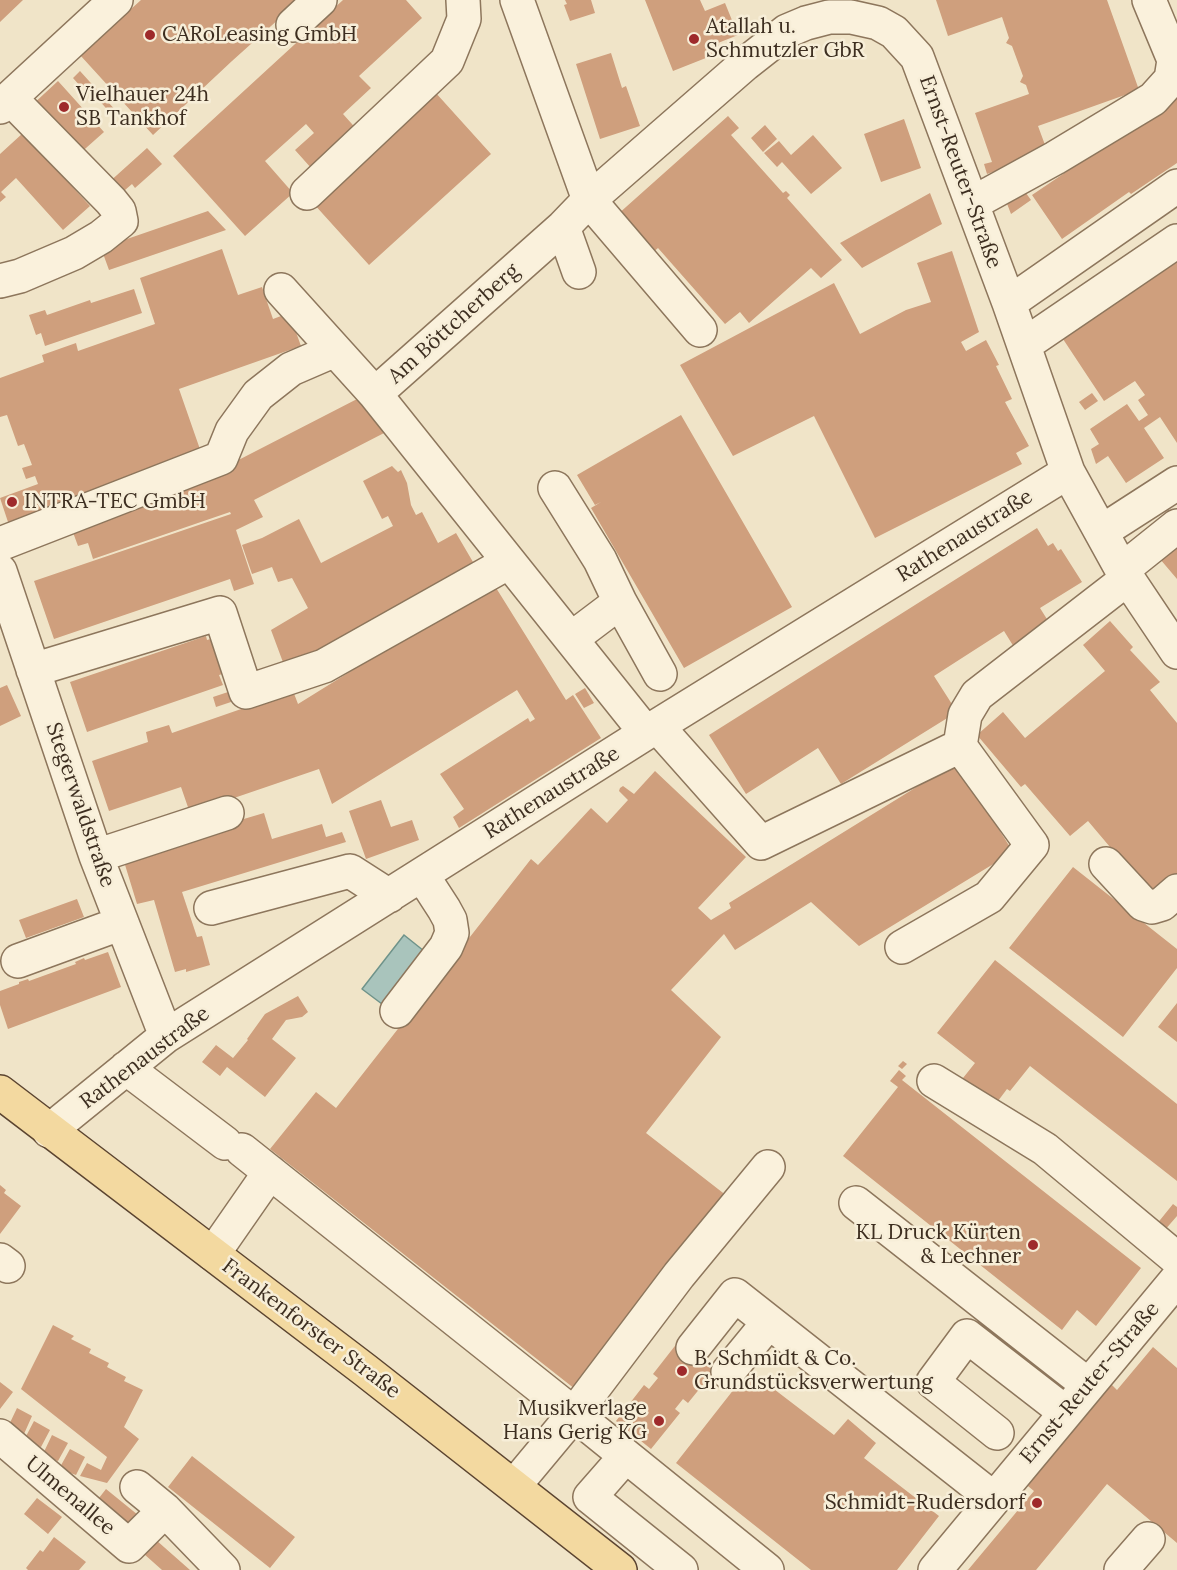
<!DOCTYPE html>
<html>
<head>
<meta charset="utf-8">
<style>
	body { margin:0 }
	canvas { display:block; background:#f0e4c8 }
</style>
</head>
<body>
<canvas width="1177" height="1570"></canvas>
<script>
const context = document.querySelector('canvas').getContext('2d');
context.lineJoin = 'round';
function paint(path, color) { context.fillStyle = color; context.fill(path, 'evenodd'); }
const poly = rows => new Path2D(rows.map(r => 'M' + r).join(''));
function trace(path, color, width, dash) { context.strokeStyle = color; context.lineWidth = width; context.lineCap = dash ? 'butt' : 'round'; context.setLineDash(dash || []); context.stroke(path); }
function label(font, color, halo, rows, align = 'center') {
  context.font = font + ' Lora,serif'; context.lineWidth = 5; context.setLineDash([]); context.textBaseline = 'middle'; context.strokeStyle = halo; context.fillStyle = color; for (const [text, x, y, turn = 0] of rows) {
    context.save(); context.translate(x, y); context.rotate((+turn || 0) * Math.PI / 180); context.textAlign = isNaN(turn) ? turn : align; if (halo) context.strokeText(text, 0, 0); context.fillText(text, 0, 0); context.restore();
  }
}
const water = poly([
	[404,935,424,951,382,1004,362,989,404,935]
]);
paint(water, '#a9c4bc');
trace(water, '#6f938a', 1.5);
paint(poly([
	[0,0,23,0,0,22],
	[141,0,300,0,232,61,153,135,80,55],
	[343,0,406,0,422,18,359,76,371,88,343,114,360,133,312,169,295,150,314,133,306,124,265,161,293,193,245,236,173,156],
	[565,0,591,0,595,13,570,21,564,5,567,4],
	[645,0,700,0,705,11,725,3,738,35,718,43,721,52,673,71],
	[936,0,1107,0,1139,90,1038,126,1048,153,987,174,984,164,992,162,975,113,1029,94,1026,85,1020,82,1023,76,1012,46,1006,43,1009,38,1002,17,948,36],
	[611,53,622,88,626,86,640,126,600,139,576,64],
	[80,71,118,113,114,117,87,87,81,87,73,78],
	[58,81,104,132,77,156,31,106],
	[435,92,491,154,369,265,313,203],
	[1177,97,1177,163,1131,194,1129,192,1062,239,1032,195],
	[728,116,739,128,731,135,783,193,786,191,790,195,787,198,842,260,821,278,811,268,749,323,740,312,725,324,658,248,651,254,617,215],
	[904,119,921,168,881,182,864,134],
	[765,125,777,139,763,152,751,138],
	[23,133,90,206,63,230,16,178,1,192,6,197,0,202,0,154],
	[813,135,842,168,811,194,782,162,777,167,764,153,779,141,791,155],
	[147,148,162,164,135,188,132,184,118,196,107,184],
	[1023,189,1031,200,1011,214,1006,201],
	[930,193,942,224,862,268,840,243],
	[208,211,226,230,109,270,101,248],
	[222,249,238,295,262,287,273,319,289,313,301,346,179,389,202,455,9,525,0,498,38,484,35,476,26,479,22,468,32,465,24,444,18,446,7,415,0,417,0,378,44,362,42,355,76,343,78,351,155,324,140,278],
	[952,251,979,332,961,342,966,351,986,340,999,365,996,366,1012,399,1005,402,1029,446,1016,453,1022,464,875,538,814,416,733,456,680,365,834,283,860,334,906,310,931,302,917,263],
	[1177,262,1177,443,1160,417,1144,428,1164,458,1126,483,1108,456,1096,464,1091,449,1099,444,1090,429,1127,404,1139,421,1148,415,1138,400,1145,395,1135,381,1104,401,1063,339],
	[134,289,142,313,45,346,41,333,36,335,29,315,45,310,47,315,90,300,91,303],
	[1092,393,1098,401,1085,410,1079,402],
	[359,398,386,432,254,500,263,517,236,530,254,584,234,591,230,579,54,639,34,581,231,514,230,512,93,559,88,543,78,546,71,527,221,469],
	[681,415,792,607,684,668,591,508,601,502,595,505,577,475],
	[392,466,398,472,401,470,407,483,411,505,416,515,422,512,438,543,456,533,473,562,287,673,271,630,308,608,292,578,278,582,272,567,252,574,242,545,262,538,299,519,321,563,393,526,388,516,382,519,363,481],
	[1037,528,1048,546,1053,543,1058,551,1061,549,1082,582,1040,608,1050,624,1017,652,1004,631,934,676,957,712,841,784,818,748,746,794,709,735],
	[1177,545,1177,579,1160,559],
	[493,583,566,700,573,695,601,738,459,828,453,817,464,809,440,774,528,718,530,722,535,719,517,690,332,804,319,769,190,813,181,787,109,811,92,761,148,742,146,732,169,725,172,733,293,691,298,704],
	[1110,621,1133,647,1130,650,1160,682,1150,690,1177,723,1177,879,1154,899,1088,821,1070,836,1025,784,1021,787,977,735,1003,712,1025,738,1105,671,1083,645],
	[206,636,207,640,214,638,226,673,219,675,223,685,87,732,70,682],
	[7,685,21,716,0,726,0,688],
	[585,688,594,703,584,708,575,694],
	[228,692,231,702,216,707,213,697],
	[957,762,1013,852,859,946,811,902,735,950,724,934,671,990,721,1037,646,1133,727,1196,575,1389,270,1149,316,1092,336,1108,531,859,538,865,591,808,607,823,628,800,619,791,620,788,623,786,634,794,655,771,746,857,698,908,711,920,731,908,729,903],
	[381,800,391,827,412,820,419,840,366,859,349,811],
	[264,813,272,839,322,824,326,837,342,832,346,842,182,892,197,937,202,936,210,965,186,972,186,969,175,972,154,900,137,904,122,855],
	[1073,867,1177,949,1177,968,1123,1037,1009,948],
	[77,899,84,917,26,938,19,920],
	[108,952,121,987,8,1029,0,1005,0,991,19,984,19,982,28,979,29,981,76,964,75,962,84,958,85,960],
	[995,960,1177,1104,1177,1181,1030,1066,1010,1091,1007,1089,992,1109,959,1083,975,1063,937,1033],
	[298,996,308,1012,302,1017,286,1020,272,1039,296,1058,265,1097,227,1067,220,1076,202,1062,216,1045,233,1058,248,1040,247,1039,265,1014],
	[1177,1003,1177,1042,1158,1027],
	[903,1061,907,1064,902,1069,898,1066],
	[899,1070,906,1076,902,1080,1141,1268,1096,1326,1077,1310,1062,1330,843,1156,898,1087,890,1081],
	[0,1185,6,1190,4,1193,21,1206,0,1234],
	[1173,1204,1177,1207,1177,1216,1164,1231,1156,1225],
	[53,1325,74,1336,71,1339,91,1349,89,1353,109,1363,107,1367,126,1377,124,1381,143,1390,124,1427,139,1439,107,1483,80,1476,87,1463,101,1470,107,1457,21,1389],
	[678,1342,714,1371,688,1403,683,1399,675,1409,680,1413,651,1449,616,1421,644,1385,649,1389,658,1378,653,1374],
	[1153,1347,1177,1368,1177,1543,1107,1484,1036,1570,968,1570,1034,1491,1023,1482,1108,1381,1117,1390],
	[749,1370,834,1435,848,1419,876,1443,864,1458,939,1516,897,1570,811,1570,676,1463],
	[0,1382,13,1392,0,1409],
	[17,1408,32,1416,24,1434,7,1429],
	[34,1421,50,1430,41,1447,23,1442],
	[52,1435,68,1443,58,1461,42,1456],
	[70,1449,85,1457,76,1475,59,1469],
	[192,1456,295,1537,270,1568,168,1487],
	[106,1489,138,1515,124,1533,92,1507],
	[37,1498,62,1517,48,1534,24,1514],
	[54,1537,86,1562,79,1570,28,1570,26,1568,40,1550,43,1552],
	[156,1540,190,1570,162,1570,144,1554]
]), '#cf9f7d');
const minor = poly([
	[517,0,589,200,563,227,375,394,646,733],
	[293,25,320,0],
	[0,107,116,0],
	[307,193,447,61,464,19,463,0],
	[973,203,1055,158,1153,99,1171,79,1174,60,1149,0],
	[563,227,579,272],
	[0,281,20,276,74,253,101,237,121,221,119,211,111,201,10,98],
	[281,290,375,394],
	[1009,303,1177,186],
	[700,330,589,200,745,64,787,31,806,23,829,17,851,17,878,23,894,32,917,57,1009,303,1068,472,1122,570,1177,652],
	[1024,345,1177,241],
	[555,488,600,560,620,602,571,639],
	[1101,532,1177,483],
	[0,544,221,458,232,431,258,395,291,369,335,350],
	[1122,570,1177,526],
	[0,571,96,856,166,1036],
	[620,602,660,674],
	[33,670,220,613,246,692,324,666,509,562],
	[657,726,761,843,960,746],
	[96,856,227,813],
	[1106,864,1143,904,1152,907,1162,904,1177,891],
	[211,908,350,871,389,896],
	[902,947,989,897,1032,845,960,746,965,715,977,695,1127,579],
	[18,961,122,923],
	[397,1011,446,947,452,933,450,920,444,909,422,875],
	[126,1068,225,1143],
	[934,1081,1045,1149,1177,1259],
	[49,1131,166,1036,657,726,1068,472],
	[242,1150,574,1414,514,1486],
	[856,1203,1088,1385],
	[213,1254,270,1172],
	[0,1260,8,1266],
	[693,1348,735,1295,994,1499],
	[728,1372,769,1322],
	[997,1433,933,1382,967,1336,1065,1412],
	[0,1436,129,1546,165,1510],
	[625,1457,590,1497,681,1570],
	[137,1487,165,1510,223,1570],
	[767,1570,574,1414,679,1275,768,1167],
	[935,1570,1177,1279],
	[1121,1570,1148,1539]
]);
const major = poly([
	[0,1092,365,1370,620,1570]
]);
trace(minor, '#8d765c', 36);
trace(major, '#5b4430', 36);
trace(minor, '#faf1dc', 33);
trace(major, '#f3d9a0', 33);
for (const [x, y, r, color] of [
	[150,35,6,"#9e2a2b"],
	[694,39,6,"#9e2a2b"],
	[64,107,6,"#9e2a2b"],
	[12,502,6,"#9e2a2b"],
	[1033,1245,6,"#9e2a2b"],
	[682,1371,6,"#9e2a2b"],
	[659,1421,6,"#9e2a2b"],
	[1037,1503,6,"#9e2a2b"]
]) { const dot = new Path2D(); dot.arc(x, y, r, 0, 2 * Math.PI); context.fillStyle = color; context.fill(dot); trace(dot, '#f7eed8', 2); }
label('21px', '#3d2e20', '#f7eed8', [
	["Atallah u.",706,27],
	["Schmutzler GbR",706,51],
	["CARoLeasing GmbH",162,35],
	["Vielhauer 24h",76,95],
	["SB Tankhof",76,119],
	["INTRA-TEC GmbH",24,502],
	["KL Druck Kürten",1021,1233,"right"],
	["& Lechner",1021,1257,"right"],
	["B. Schmidt & Co.",694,1359],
	["Grundstücksverwertung",694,1383],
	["Musikverlage",647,1409,"right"],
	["Hans Gerig KG",647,1433,"right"],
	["Schmidt-Rudersdorf",1025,1503,"right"]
], 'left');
label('21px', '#3d2e20', '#f7eed8', [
	["Ernst-Reuter-Straße",960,172,70],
	["Am Böttcherberg",454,324,-42],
	["Rathenaustraße",965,536,-32],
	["Rathenaustraße",552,793,-32],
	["Stegerwaldstraße",80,805,71],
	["Rathenaustraße",145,1058,-37],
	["Frankenforster Straße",311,1329,37],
	["Ernst-Reuter-Straße",1090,1383,-50],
	["Ulmenallee",70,1496,40]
]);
</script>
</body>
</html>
